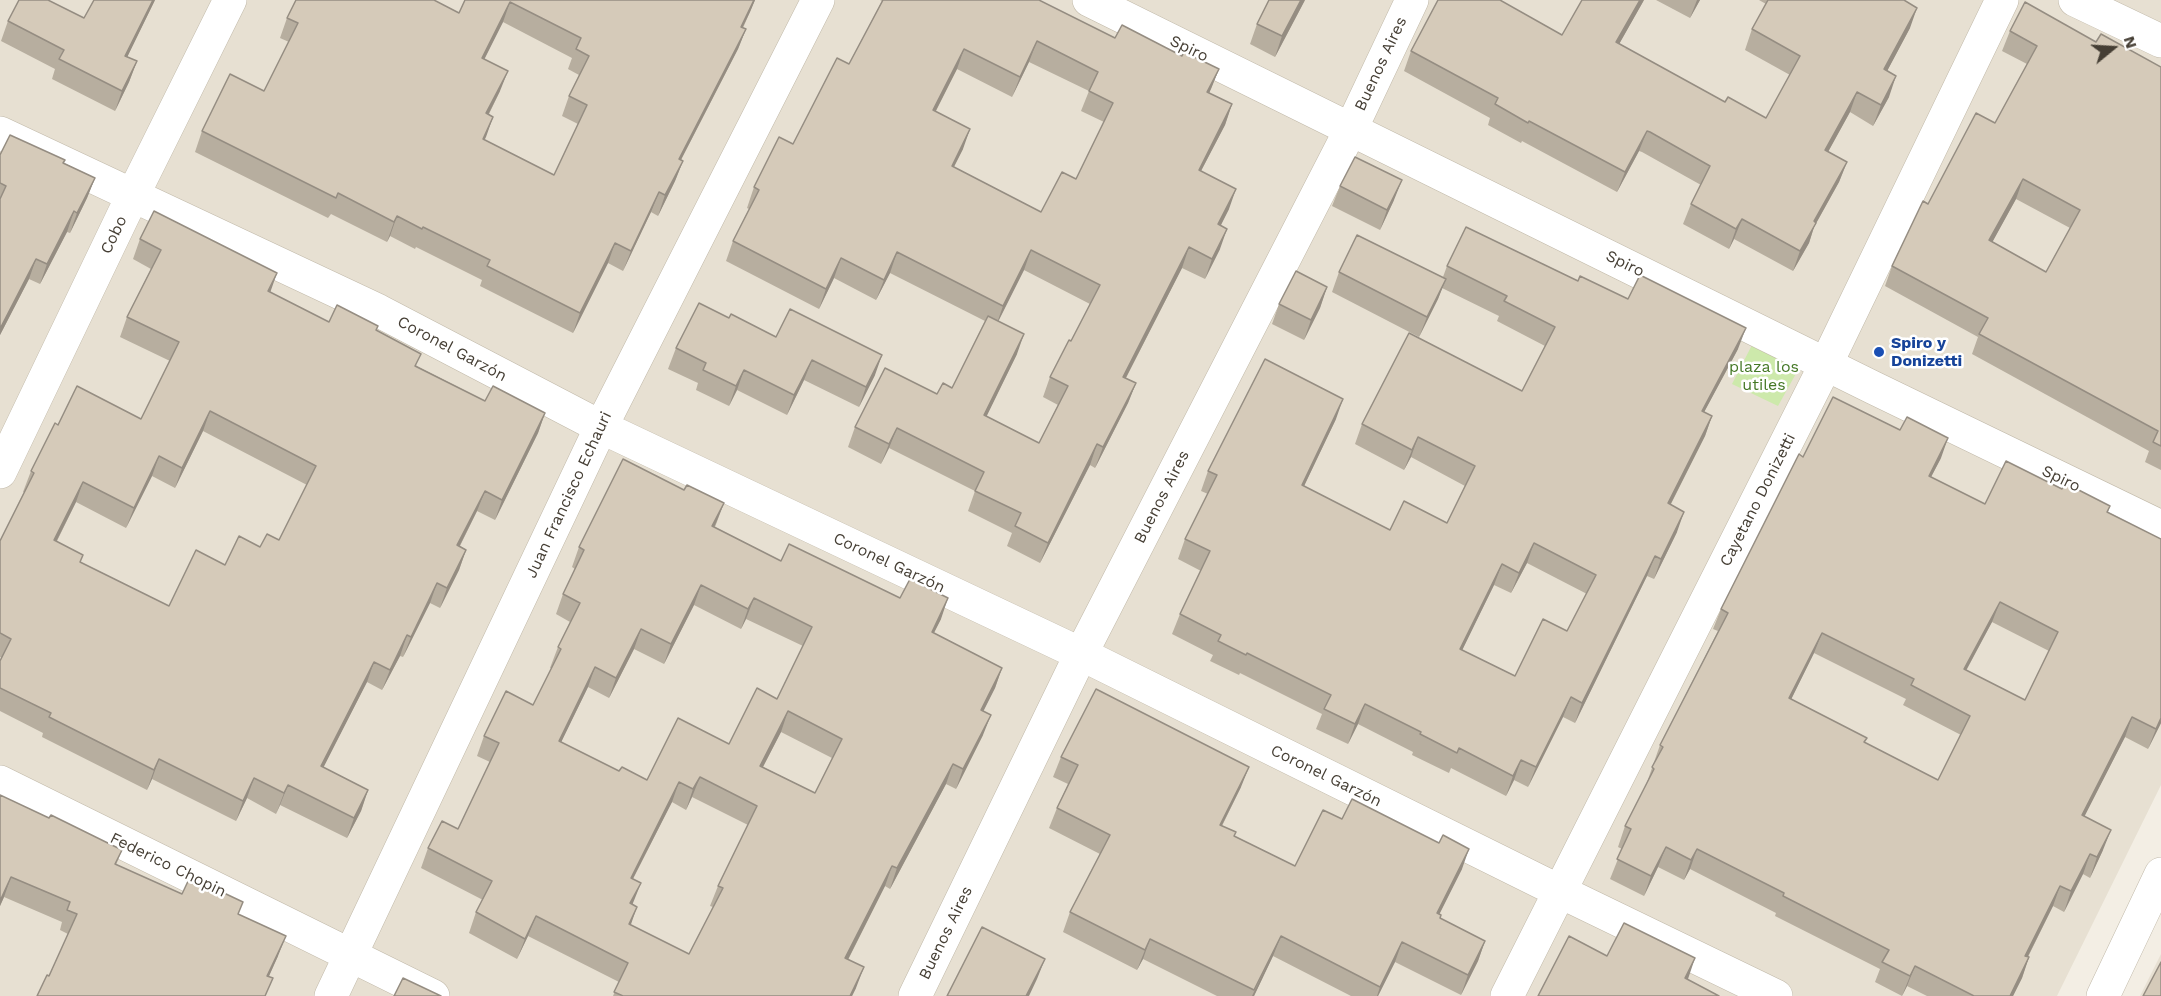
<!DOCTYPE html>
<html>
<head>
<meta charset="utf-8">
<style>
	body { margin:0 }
	#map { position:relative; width:2161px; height:996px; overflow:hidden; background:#f3eee4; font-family:"Work Sans",sans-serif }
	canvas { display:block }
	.north { position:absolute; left:2083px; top:18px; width:60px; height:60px; -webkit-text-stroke:4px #fff; paint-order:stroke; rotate:72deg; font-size:16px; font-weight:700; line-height:24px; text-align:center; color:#453e34 }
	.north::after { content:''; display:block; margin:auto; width:21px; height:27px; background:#453e34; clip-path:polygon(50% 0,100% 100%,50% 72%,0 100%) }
</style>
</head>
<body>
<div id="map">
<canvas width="2161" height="996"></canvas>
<div class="north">N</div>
</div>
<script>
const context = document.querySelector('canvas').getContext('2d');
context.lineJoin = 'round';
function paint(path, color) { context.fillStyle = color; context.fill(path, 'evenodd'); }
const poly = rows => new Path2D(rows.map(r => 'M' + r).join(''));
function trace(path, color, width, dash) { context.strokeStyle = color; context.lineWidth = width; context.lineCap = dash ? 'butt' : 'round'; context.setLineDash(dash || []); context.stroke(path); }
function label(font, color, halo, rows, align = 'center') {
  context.font = font + ' "Work Sans",sans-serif'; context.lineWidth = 5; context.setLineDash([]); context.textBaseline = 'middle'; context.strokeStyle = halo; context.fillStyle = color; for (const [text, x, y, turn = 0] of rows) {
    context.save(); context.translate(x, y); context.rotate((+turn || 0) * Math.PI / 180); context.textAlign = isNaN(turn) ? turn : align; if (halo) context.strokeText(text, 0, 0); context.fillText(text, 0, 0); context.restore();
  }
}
paint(poly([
	[0,0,2161,0,2161,785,2057,996,0,996],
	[2161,954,2161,996,2140,996]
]), '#e7e0d2');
paint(poly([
	[1752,345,1798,370,1778,406,1732,384]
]), '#cde9ab');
const minor = poly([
	[1089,0,1874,388,2161,527],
	[2075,0,2161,41],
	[0,133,379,311,601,427,1081,654,1561,892,1776,996],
	[0,472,132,197,230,0],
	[0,782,433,996],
	[331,996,601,427,818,0],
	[915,996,1081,654,1351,129,1412,0],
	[1507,996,1826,364,2002,0],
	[2103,996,2161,874]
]);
trace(minor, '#c1b9a9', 34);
trace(minor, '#fff', 33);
paint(poly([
	[94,0,155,0,127,57,137,61,129,82,115,111,52,79,55,69,1,41,8,21,84,18],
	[465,0,755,0,743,28,746,29,738,49,681,160,683,161,675,181,658,216,651,212,623,271,608,263,573,333,480,286,482,280,416,247,415,249,390,236,387,242,331,214,328,218,195,152,202,131,264,91,289,42,280,38,287,18,459,13],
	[503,22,572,58,568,69,579,75,569,96,562,116,578,124,554,175,484,140,493,117,489,114,500,91,484,59],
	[880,0,1039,0,1115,38,1182,56,1219,69,1209,93,1232,104,1225,125,1201,171,1229,209,1220,226,1220,249,1205,279,1182,268,1126,378,1136,383,1128,403,1095,468,1090,465,1040,563,1007,546,1012,533,968,511,975,491,889,448,881,464,848,447,855,427,952,388,985,321,890,273,876,300,834,278,819,309,726,261,733,241,749,209,747,208,754,187,793,144,849,64,882,1],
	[1029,62,1089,91,1081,111,1104,122,1076,179,1041,212,954,167,963,149,936,111,957,69,1012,97],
	[1024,270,1090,304,1071,341,1050,377,1043,397,1058,405,1039,443,986,416,1017,354,998,321],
	[1305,0,1275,57,1250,44,1257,24],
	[1438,0,1502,0,1501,1,1562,35,1644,0,1619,44,1725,102,1766,118,1790,75,1745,50,1752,29,1766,4,1759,0,1904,0,1910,28,1887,71,1889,97,1873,126,1850,112,1828,152,1847,162,1839,182,1814,227,1809,243,1793,271,1734,239,1729,249,1683,224,1691,204,1701,185,1642,152,1639,151,1617,192,1522,141,1521,143,1488,125,1490,118,1404,71,1411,51],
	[1656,0,1700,0,1690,18],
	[2010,31,2096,42,2161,67,2161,470,2145,462,2149,451,1972,354,1978,337,1885,286,1892,266,1928,204,1995,123,2027,64,2002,51],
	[2016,199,2070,228,2046,272,1992,242],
	[0,155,64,163,95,178,87,198,70,233,67,232,40,284,29,279,0,335],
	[1340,186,1394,200,1380,230,1332,206],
	[140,239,270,293,329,322,376,330,417,366,485,401,545,413,538,433,495,520,477,511,460,546,466,550,459,570,440,608,430,603,403,657,400,656,382,690,367,682,323,767,368,790,361,811,347,838,280,805,276,814,247,798,236,821,152,779,147,790,42,737,43,733,0,711,0,661,2,658,0,657,0,541,24,492,23,492,31,471,58,425,141,419,170,361,120,337,127,317,151,269,133,259],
	[203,431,307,485,279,540,260,547,225,565,169,606,80,562,57,541,76,502,126,528,152,476,175,488],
	[1447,266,1578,281,1628,299,1738,349,1704,412,1712,416,1705,436,1671,504,1677,532,1654,579,1647,576,1575,723,1563,717,1528,787,1514,780,1506,796,1451,768,1449,773,1412,755,1413,752,1358,724,1348,744,1316,729,1322,714,1240,673,1239,675,1210,661,1213,655,1172,634,1180,614,1201,571,1178,559,1185,539,1208,494,1201,491,1208,471,1336,419,1304,486,1390,530,1447,523,1465,486,1411,457,1404,470,1355,444,1362,424,1522,391,1545,346,1497,321,1499,316,1442,288,1438,299,1419,337,1332,292,1339,272,1443,277],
	[1527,563,1587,594,1567,631,1515,676,1462,650,1494,585,1511,593],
	[1327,287,1320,308,1304,340,1272,324,1279,304],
	[729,318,875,375,859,407,804,380,787,415,737,390,729,406,696,390,698,383,668,369,676,348],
	[1941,458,1931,477,1985,504,2062,489,2110,506,2108,512,2161,539,2161,723,2148,749,2125,737,2084,816,2103,850,2090,878,2083,874,2064,912,2053,906,2028,957,2029,957,2022,978,2013,996,1927,996,1907,986,1902,996,1875,982,1880,969,1775,916,1776,913,1690,869,1684,880,1658,867,1644,896,1610,879,1622,849,1618,847,1625,826,1645,788,1660,745,1718,631,1713,629,1721,609],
	[1992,622,2049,651,2025,700,1966,671],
	[1814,653,1906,699,1903,705,1961,735,1938,780,1865,743,1791,699],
	[684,490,724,503,715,527,781,561,941,619,934,633,1002,668,995,688,983,711,983,735,956,789,946,784,890,889,885,886,848,960,856,988,852,996,613,996,619,982,528,936,517,959,469,933,476,912,483,900,421,868,428,848,458,829,490,762,477,756,484,736,533,705,552,668,550,668,558,647,570,622,556,614,563,594,575,569,572,567,579,547],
	[694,605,741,629,746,619,803,646,777,699,729,744,647,780,619,771,561,742,588,687,609,698,634,649,664,664],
	[781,732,832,758,815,793,763,767],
	[692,797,748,825,718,886,710,906,713,907,689,954,631,925,632,905,633,903,633,879,672,802,686,810],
	[1061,757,1241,787,1222,826,1236,832,1234,836,1295,866,1342,819,1462,869,1439,914,1440,918,1485,941,1478,961,1461,995,1395,962,1378,996,1351,996,1273,956,1254,996,1217,996,1143,959,1137,970,1063,932,1070,912,1100,854,1049,828,1057,808,1068,784,1053,777],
	[0,795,49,818,122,850,116,865,182,894,239,914,278,956,269,976,49,976,68,934,60,930,62,922,4,897,0,906]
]), '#b7ae9f');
paint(poly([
	[153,0,155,0,118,76,125,56],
	[754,0,755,0,750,12,733,47,741,27],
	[1301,0,1305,0,1275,57,1282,36],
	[1640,0,1644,0,1609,62,1616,42],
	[1697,0,1700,0,1690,18],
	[510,2,503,22,475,78,482,58],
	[1917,8,1910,28,1877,90,1884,69],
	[746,29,738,49,671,179,679,159],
	[1037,41,1029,62,1012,97,1020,77],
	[964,49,957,69,926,130,933,110],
	[137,61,129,82,115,111,122,91],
	[1219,69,1211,89,1200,112,1207,92],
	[508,71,500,91,479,133,486,113],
	[1896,76,1889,97,1873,126,1881,105],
	[1857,92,1850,112,1818,170,1825,150],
	[1232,104,1225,125,1191,190,1199,170],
	[493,117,486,137,475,159,483,139],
	[970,129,963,149,944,186,952,166],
	[1647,131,1639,151,1617,192,1625,172],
	[683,161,675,181,658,216,665,195],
	[1847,162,1839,182,1814,227,1809,243,1793,271,1800,251,1814,221],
	[95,178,87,198,70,233,77,213],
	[2023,179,2016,199,1982,261,1989,240],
	[1402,180,1394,200,1380,230,1387,210],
	[1236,189,1229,209,1211,245,1218,224],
	[659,192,651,212,623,271,631,251],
	[74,211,67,232,40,284,47,264],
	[397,216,390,236,387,242,394,222],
	[1742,219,1734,239,1729,249,1736,229],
	[1227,229,1220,249,1205,279,1212,259],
	[615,243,608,263,573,333,580,313],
	[1189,247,1182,268,1116,397,1123,377],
	[1031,250,1024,270,996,326,1003,306],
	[897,252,890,273,876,300,884,280],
	[841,258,834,278,819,309,826,289],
	[36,259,29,279,0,335,0,329],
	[277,273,270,293,268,291],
	[1446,279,1438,299,1419,337,1427,317],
	[1327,287,1320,308,1304,340,1311,320],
	[1746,328,1738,349,1694,431,1702,411],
	[1024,334,1017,354,977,436,984,415],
	[882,355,875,375,859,407,866,387],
	[812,360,804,380,787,415,794,395],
	[744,370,737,390,729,406,736,386],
	[1136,383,1128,403,1095,468,1103,447],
	[1343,399,1336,419,1295,505,1302,485],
	[210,411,203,431,175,488,182,468],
	[545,413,538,433,495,520,502,500],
	[1712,416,1705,436,1661,523,1668,503],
	[897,428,889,448,881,464,889,444],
	[1418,437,1411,457,1404,470,1412,450],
	[1948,438,1941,458,1921,496,1929,476],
	[1097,444,1090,465,1040,563,1048,543],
	[159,456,152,476,126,528,134,508],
	[83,482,76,502,47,560,54,540],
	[485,491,477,511,450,565,457,545],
	[724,503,716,523,705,546,712,526],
	[1684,512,1677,532,1654,579,1661,559],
	[1534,543,1527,563,1511,593,1519,573],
	[466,550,459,570,440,608,447,588],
	[1655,556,1647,576,1575,723,1582,703],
	[1502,564,1494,585,1453,669,1460,649],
	[437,583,430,603,403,657,411,637],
	[701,585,694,605,664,664,671,644],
	[754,598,746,619,741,629,748,609],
	[948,598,941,619,924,652,932,632],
	[2000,602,1992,622,1956,689,1964,669],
	[641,629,634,649,609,698,616,678],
	[1822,633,1814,653,1782,718,1789,698],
	[407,635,400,656,382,690,390,670],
	[374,662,367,682,314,786,321,766],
	[595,667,588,687,552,761,559,741],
	[1002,668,995,688,974,730,981,710],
	[1571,697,1563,717,1528,787,1536,767],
	[1365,704,1358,724,1348,744,1355,724],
	[788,711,781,732,753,786,760,766],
	[991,715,983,735,956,789,963,769],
	[2132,717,2125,737,2075,835,2082,815],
	[2161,718,2161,723,2148,749,2156,729],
	[159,759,152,779,147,790,154,770],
	[1521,760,1514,780,1506,796,1513,776],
	[953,764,946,784,890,889,897,868],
	[1249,767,1241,787,1212,845,1220,825],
	[700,777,692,797,686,810,693,789],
	[254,778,247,798,236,821,243,801],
	[679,782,672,802,623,898,631,878],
	[288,785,280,805,276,814,284,793],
	[368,790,361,811,347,838,354,818],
	[2111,830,2103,850,2090,878,2097,857],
	[1666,847,1658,867,1644,896,1651,876],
	[1469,849,1462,869,1430,933,1437,913],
	[1697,849,1690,869,1684,880,1691,860],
	[2090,854,2083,874,2064,912,2071,891],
	[892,866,885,886,838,979,845,958],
	[11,877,4,897,0,906,0,901],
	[641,883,633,903,622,924,630,903],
	[2060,886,2053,906,2018,976,2025,956],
	[637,907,630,927,629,924],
	[536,916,528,936,517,959,525,939],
	[286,936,278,956,260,996,267,976],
	[1281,936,1273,956,1254,996,1252,996],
	[1150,939,1143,959,1137,970,1145,950],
	[1485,941,1478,961,1461,995,1468,975],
	[1402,942,1395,962,1378,996,1377,996,1380,987],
	[2029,957,2022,978,2013,996,2010,996],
	[1695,958,1688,979,1679,996,1685,978],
	[1045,959,1037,979,1029,996,1026,996],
	[1915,966,1907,986,1902,996,1910,976],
	[864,967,856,988,852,996,850,996]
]), '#958d82');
const building = poly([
	[19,0,48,0,84,18,94,0,153,0,125,56,137,61,122,91,59,59,64,50,8,21,19,0],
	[296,0,434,0,459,13,465,0,754,0,741,27,746,29,679,159,683,161,665,195,659,192,631,251,615,243,580,313,487,266,490,260,423,227,422,229,397,216,394,222,338,193,336,198,202,131,230,74,264,91,298,23,287,18,296,0],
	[510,2,581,38,576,49,589,56,569,96,587,105,554,175,483,139,493,117,486,113,508,71,482,58,510,2],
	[883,0,1039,0,1115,38,1122,25,1182,56,1184,52,1219,69,1207,92,1232,104,1199,170,1236,189,1218,224,1227,229,1212,259,1189,247,1123,377,1136,383,1103,447,1097,444,1048,543,1015,526,1021,513,975,491,984,472,897,428,889,444,855,427,885,368,937,394,943,383,952,388,988,316,1024,334,984,415,1039,443,1068,386,1050,377,1069,340,1071,341,1100,285,1031,250,1003,306,897,252,884,280,841,258,826,289,733,241,759,190,754,187,779,137,793,144,837,58,849,64,883,0],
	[1037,41,1098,72,1089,91,1113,103,1076,179,1062,172,1041,212,952,166,970,129,933,110,964,49,1020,77,1037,41],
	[1269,0,1301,0,1282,36,1257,24,1269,0],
	[1438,0,1500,0,1562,35,1582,0,1640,0,1616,42,1725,102,1728,97,1766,118,1800,56,1752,29,1768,0,1904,0,1917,8,1884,69,1896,76,1881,105,1857,92,1825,150,1847,162,1814,221,1816,223,1800,251,1742,219,1736,229,1691,204,1710,166,1650,132,1647,131,1625,172,1529,121,1528,123,1495,104,1498,98,1411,51,1438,0],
	[2025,2,2096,42,2101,34,2161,67,2161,446,2153,442,2158,431,1979,334,1988,318,1892,266,1923,201,1928,204,1976,113,1995,123,2037,46,2010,31,2025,2],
	[2023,179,2080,210,2046,272,1989,240,2023,179],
	[10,135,65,160,63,163,95,178,77,213,74,211,47,264,36,259,0,329,0,199,6,186,0,183,0,155,10,135],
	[1355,157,1402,180,1387,210,1340,186,1355,157],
	[154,211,277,273,268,291,329,322,337,305,378,326,376,330,421,354,415,366,485,401,493,386,545,413,502,500,485,491,457,545,466,550,447,588,437,583,411,637,407,635,390,670,374,662,321,766,368,790,354,818,288,785,284,793,254,778,243,801,159,759,154,770,49,717,51,713,0,688,0,661,11,639,0,633,0,541,34,473,31,471,55,423,58,425,77,386,141,419,179,342,127,317,161,250,140,239,154,211],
	[210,411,316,466,279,540,267,534,260,547,239,536,225,565,196,550,169,606,80,562,83,555,54,540,83,482,134,508,159,456,182,468,210,411],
	[1466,227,1578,281,1580,276,1628,299,1640,275,1746,328,1702,411,1712,416,1668,503,1684,512,1661,559,1655,556,1582,703,1571,697,1536,767,1521,760,1513,776,1459,748,1457,753,1420,734,1421,732,1365,704,1355,724,1324,709,1331,695,1247,653,1246,655,1218,641,1221,635,1180,614,1210,551,1185,539,1217,475,1208,471,1265,359,1343,399,1302,485,1390,530,1404,501,1447,523,1475,466,1418,437,1412,450,1362,424,1409,333,1522,391,1555,327,1504,301,1507,296,1447,266,1466,227],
	[1534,543,1596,575,1567,631,1543,619,1515,676,1460,649,1502,564,1519,573,1534,543],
	[1357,235,1446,279,1427,317,1339,272,1357,235],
	[1296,271,1327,287,1311,320,1279,304,1296,271],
	[699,303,729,318,731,314,776,337,790,309,882,355,866,387,812,360,794,395,744,370,736,386,703,370,706,363,676,348,699,303],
	[1833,397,1900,430,1907,417,1948,438,1929,476,1985,504,2006,461,2062,489,2065,483,2110,506,2107,512,2161,539,2161,718,2156,729,2132,717,2082,815,2111,830,2097,857,2090,854,2071,891,2060,886,2025,956,2029,957,2010,996,1974,996,1915,966,1910,976,1882,962,1889,950,1783,896,1784,893,1697,849,1691,860,1666,847,1651,876,1617,859,1631,829,1625,826,1654,769,1652,767,1663,747,1660,745,1728,613,1721,609,1799,454,1803,457,1833,397],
	[2000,602,2058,632,2025,700,1964,669,2000,602],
	[1822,633,1914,679,1911,685,1970,716,1938,780,1864,742,1867,738,1789,698,1822,633],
	[623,459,684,490,687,485,724,503,712,526,781,561,789,544,900,598,910,579,948,598,932,632,1002,668,981,710,991,715,963,769,953,764,897,868,892,866,845,958,864,967,850,996,623,996,614,992,628,963,536,916,525,939,476,912,492,881,428,848,442,821,458,829,499,743,484,736,506,691,533,705,561,649,558,647,580,603,563,594,584,550,579,547,623,459],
	[701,585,748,609,754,598,812,627,777,699,757,688,729,744,678,718,647,780,622,767,619,771,559,741,595,667,616,678,641,629,671,644,701,585],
	[788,711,842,739,815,793,760,766,788,711],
	[700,777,757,806,718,886,723,888,689,954,629,924,637,907,630,903,641,883,631,878,679,782,693,789,700,777],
	[1096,689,1249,767,1220,825,1236,832,1234,836,1295,866,1323,810,1342,819,1352,799,1439,843,1443,835,1469,849,1437,913,1441,915,1440,918,1485,941,1468,975,1402,942,1380,987,1281,936,1254,990,1150,939,1145,950,1070,912,1110,835,1057,808,1078,765,1061,757,1096,689],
	[0,795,49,818,51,815,122,850,115,864,182,894,190,877,243,902,238,914,286,936,267,976,273,978,265,996,37,996,47,975,49,976,77,914,67,910,70,902,11,877,0,901,0,795],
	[1624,923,1695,958,1685,978,1719,996,1538,996,1569,936,1607,956,1624,923],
	[982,927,1045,959,1026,996,947,996,982,927],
	[2161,962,2161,996,2143,996,2161,962],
	[403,978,441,996,394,996,403,978]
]);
paint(building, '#d5cab9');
trace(building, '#958d82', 1.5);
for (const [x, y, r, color] of [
	[1879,352,6,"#1a4fb4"]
]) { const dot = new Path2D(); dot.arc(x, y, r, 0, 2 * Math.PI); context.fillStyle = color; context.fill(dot); trace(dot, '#fff', 2); }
label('16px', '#453e34', '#fff', [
	["Spiro",1189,49,26],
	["Buenos Aires",1381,64,-65],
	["Cobo",114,235,-64],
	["Spiro",1625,264,26],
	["Coronel Garzón",452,349,28],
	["Spiro",2061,479,26],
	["Juan Francisco Echauri",569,495,-65],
	["Buenos Aires",1162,497,-63],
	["Cayetano Donizetti",1758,500,-63],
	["Coronel Garzón",889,563,25],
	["Coronel Garzón",1326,776,26],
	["Federico Chopin",168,865,26],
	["Buenos Aires",946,933,-64]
]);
label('bold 16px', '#164399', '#fff', [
	["Spiro y",1891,343],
	["Donizetti",1891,361]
], 'left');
label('16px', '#447825', '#fff', [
	["plaza los",1764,367],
	["utiles",1764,385]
]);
</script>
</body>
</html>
